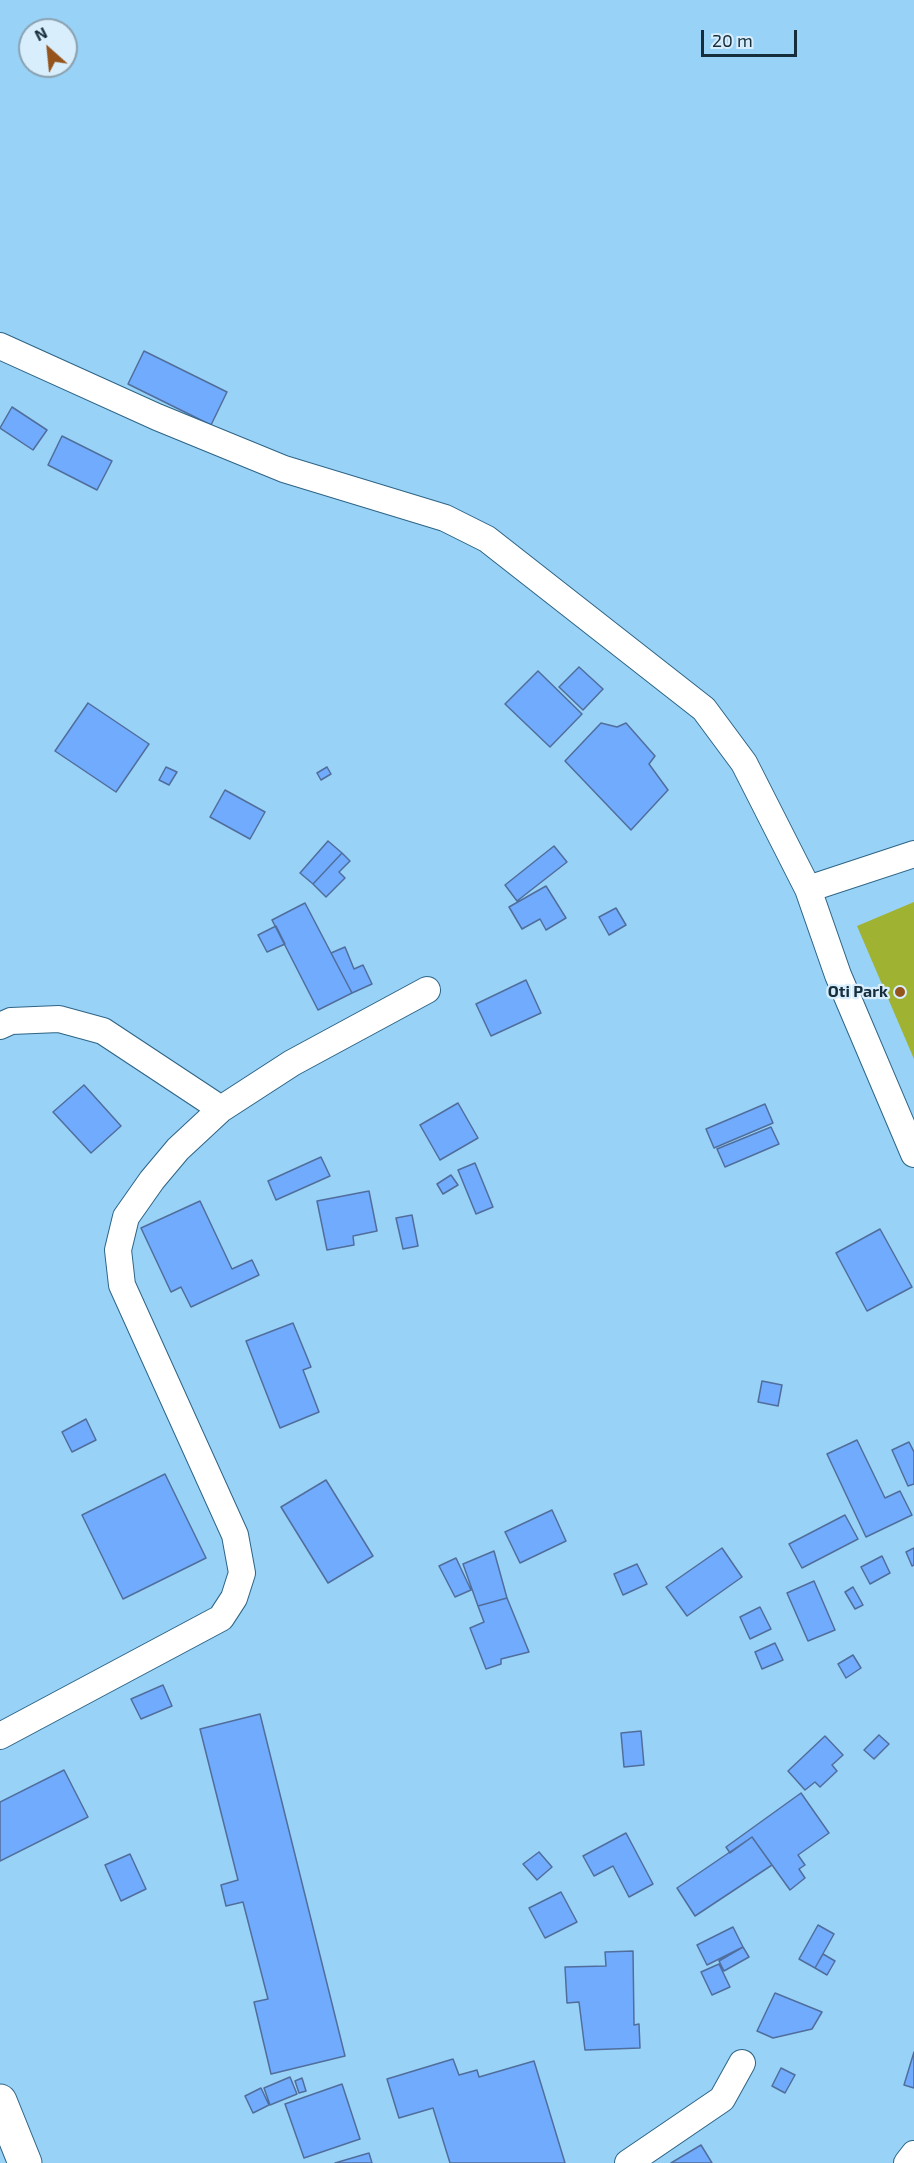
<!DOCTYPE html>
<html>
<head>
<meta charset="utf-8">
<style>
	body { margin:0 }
	#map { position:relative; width:914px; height:2163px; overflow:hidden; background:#99d2f7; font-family:"Exo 2",sans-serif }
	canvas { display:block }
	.north { position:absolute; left:18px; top:18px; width:60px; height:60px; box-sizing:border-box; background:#d8eefd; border:2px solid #8aa1af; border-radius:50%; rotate:333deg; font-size:16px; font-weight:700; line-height:24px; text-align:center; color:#162d3b }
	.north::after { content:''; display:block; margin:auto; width:21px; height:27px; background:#94541c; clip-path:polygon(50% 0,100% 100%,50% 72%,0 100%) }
	.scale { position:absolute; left:701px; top:30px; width:96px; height:27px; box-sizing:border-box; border:3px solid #162d3b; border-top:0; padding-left:8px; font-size:18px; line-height:21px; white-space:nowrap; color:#162d3b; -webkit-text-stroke:4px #d8eefd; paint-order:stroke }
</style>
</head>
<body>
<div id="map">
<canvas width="914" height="2163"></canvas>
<div class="north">N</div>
<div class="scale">20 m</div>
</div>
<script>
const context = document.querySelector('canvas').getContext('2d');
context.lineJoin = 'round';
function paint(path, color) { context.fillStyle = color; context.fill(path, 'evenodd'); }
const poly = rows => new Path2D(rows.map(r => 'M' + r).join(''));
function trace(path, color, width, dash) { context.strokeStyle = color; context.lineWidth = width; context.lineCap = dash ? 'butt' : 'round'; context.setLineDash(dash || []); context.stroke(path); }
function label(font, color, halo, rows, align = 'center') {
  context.font = font + ' "Exo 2",sans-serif'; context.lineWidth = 4.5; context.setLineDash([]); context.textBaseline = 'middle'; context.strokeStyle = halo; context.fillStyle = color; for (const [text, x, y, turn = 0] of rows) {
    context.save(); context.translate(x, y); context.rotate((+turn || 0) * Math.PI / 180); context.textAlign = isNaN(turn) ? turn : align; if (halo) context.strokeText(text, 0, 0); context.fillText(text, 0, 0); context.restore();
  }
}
paint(poly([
	[914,902,914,1059,857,926]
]), '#9fb232');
const building = poly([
	[144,351,227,392,211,425,128,384,144,351],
	[12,407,47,430,33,450,0,428,12,407],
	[62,436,112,461,97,490,48,465,62,436],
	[579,667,603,689,583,710,559,687,579,667],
	[538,671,582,714,550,747,505,704,538,671],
	[88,703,149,744,116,792,55,751,88,703],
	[601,723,617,727,626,723,655,756,649,764,668,790,631,830,565,761,601,723],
	[166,767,177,772,169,785,159,780,166,767],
	[327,767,331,774,321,780,317,773,327,767],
	[225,790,265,812,250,839,210,817,225,790],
	[328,841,342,853,313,884,300,873,328,841],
	[554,846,567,862,517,901,505,885,554,846],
	[342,853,350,861,339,872,345,878,326,897,313,884,342,853],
	[546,886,566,918,546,930,540,919,522,929,509,907,546,886],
	[305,903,352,993,318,1010,272,920,305,903],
	[616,908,626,925,609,935,599,917,616,908],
	[276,926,285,944,267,952,258,935,276,926],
	[345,947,354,969,363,965,372,984,352,993,331,953,345,947],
	[526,980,541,1013,491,1036,476,1004,526,980],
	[84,1085,121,1126,91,1153,53,1112,84,1085],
	[458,1103,478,1138,440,1160,420,1125,458,1103],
	[765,1104,773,1123,714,1148,706,1129,765,1104],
	[771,1127,779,1144,725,1167,717,1149,771,1127],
	[321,1157,330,1176,276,1200,268,1181,321,1157],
	[475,1163,493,1207,476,1214,458,1170,475,1163],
	[451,1175,458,1185,443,1194,437,1184,451,1175],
	[369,1191,377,1231,353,1236,354,1245,327,1250,317,1201,369,1191],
	[200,1201,232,1269,252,1260,259,1275,191,1307,181,1287,171,1292,141,1228,200,1201],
	[412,1215,418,1246,403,1249,396,1218,412,1215],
	[880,1229,912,1287,867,1311,836,1253,880,1229],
	[293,1323,311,1367,303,1370,319,1412,280,1428,246,1341,293,1323],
	[762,1381,782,1385,778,1406,758,1402,762,1381],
	[86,1419,96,1440,72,1452,62,1432,86,1419],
	[857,1440,885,1498,900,1491,912,1515,866,1537,827,1454,857,1440],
	[909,1442,914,1452,914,1484,908,1486,892,1450,909,1442],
	[165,1474,206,1558,123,1599,82,1515,165,1474],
	[326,1480,373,1556,328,1583,281,1507,326,1480],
	[552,1510,566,1541,520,1563,505,1532,552,1510],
	[845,1515,858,1539,802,1568,789,1544,845,1515],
	[722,1548,742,1577,687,1616,666,1587,722,1548],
	[914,1548,914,1565,912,1566,906,1552,914,1548],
	[494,1551,507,1598,478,1606,463,1564,494,1551],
	[882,1556,890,1573,870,1584,861,1567,882,1556],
	[456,1558,471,1590,455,1597,439,1566,456,1558],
	[637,1564,647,1584,623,1595,614,1574,637,1564],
	[814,1581,835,1630,808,1641,787,1593,814,1581],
	[853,1587,863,1605,855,1609,845,1592,853,1587],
	[507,1598,529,1652,501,1659,501,1664,486,1669,470,1628,484,1622,478,1606,507,1598],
	[760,1607,771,1629,750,1639,740,1617,760,1607],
	[775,1643,783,1660,762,1669,755,1652,775,1643],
	[853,1655,861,1668,846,1678,838,1664,853,1655],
	[163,1685,172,1706,141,1719,131,1699,163,1685],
	[260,1714,345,2056,271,2074,254,2002,268,1999,243,1902,226,1906,221,1885,238,1880,200,1729,260,1714],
	[641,1731,644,1765,624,1767,621,1733,641,1731],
	[879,1735,889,1744,874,1759,864,1750,879,1735],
	[825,1736,843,1755,832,1765,837,1771,820,1787,815,1782,805,1790,788,1771,825,1736],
	[64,1770,88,1817,0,1861,0,1802,64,1770],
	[801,1793,829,1833,798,1855,805,1865,799,1869,805,1878,790,1890,752,1837,730,1853,726,1847,801,1793],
	[626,1833,653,1884,629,1897,613,1866,594,1876,583,1856,626,1833],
	[752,1837,772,1865,695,1916,677,1888,752,1837],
	[539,1852,552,1867,537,1880,523,1864,539,1852],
	[130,1854,146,1889,121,1901,105,1865,130,1854],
	[561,1892,577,1922,545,1938,529,1908,561,1892],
	[818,1925,834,1934,815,1968,799,1959,818,1925],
	[733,1927,743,1947,707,1965,697,1945,733,1927],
	[743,1947,749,1957,724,1971,719,1961,743,1947],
	[633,1951,634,2025,639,2024,640,2048,585,2050,579,2002,567,2003,565,1967,606,1966,605,1952,633,1951],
	[823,1954,835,1961,827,1975,815,1968,823,1954],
	[719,1964,730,1987,712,1995,701,1972,719,1964],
	[775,1993,822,2012,812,2029,773,2038,757,2031,775,1993],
	[914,2052,914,2088,904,2085,914,2052],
	[453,2059,459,2075,477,2070,479,2077,534,2061,565,2163,450,2163,433,2108,399,2118,387,2079,453,2059],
	[781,2068,795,2075,785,2093,772,2086,781,2068],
	[290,2077,297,2094,270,2105,264,2088,290,2077],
	[302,2078,306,2091,299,2093,295,2081,302,2078],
	[342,2084,360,2139,304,2158,285,2104,342,2084],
	[261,2088,269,2105,253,2113,245,2096,261,2088],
	[701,2145,712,2163,671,2163,701,2145],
	[369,2153,372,2163,335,2163,369,2153]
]);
paint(building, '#71abfe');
trace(building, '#506e9b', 1.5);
const street = poly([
	[0,346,157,417,284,469,445,518,487,539,704,709,744,763,808,889,838,975,914,1154],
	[808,889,914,854],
	[0,1026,11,1021,59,1019,103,1031,221,1109,292,1063,427,990],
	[0,1736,221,1618,234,1598,242,1573,235,1535,122,1285,118,1250,126,1217,152,1180,178,1149,221,1109],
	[628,2163,722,2099,742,2063],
	[907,2163,914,2154]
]);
const secondary = poly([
	[0,2101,25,2163]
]);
trace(street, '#2d6485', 28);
trace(secondary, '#2d6485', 35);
trace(street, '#fff', 26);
trace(secondary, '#fff', 33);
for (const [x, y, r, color] of [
	[900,992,6,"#94541c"]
]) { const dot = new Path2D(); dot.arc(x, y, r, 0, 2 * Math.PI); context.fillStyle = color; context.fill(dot); trace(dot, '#d8eefd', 2); }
label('bold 16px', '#162d3b', '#d8eefd', [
	["Oti Park",888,992]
], 'right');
</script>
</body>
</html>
